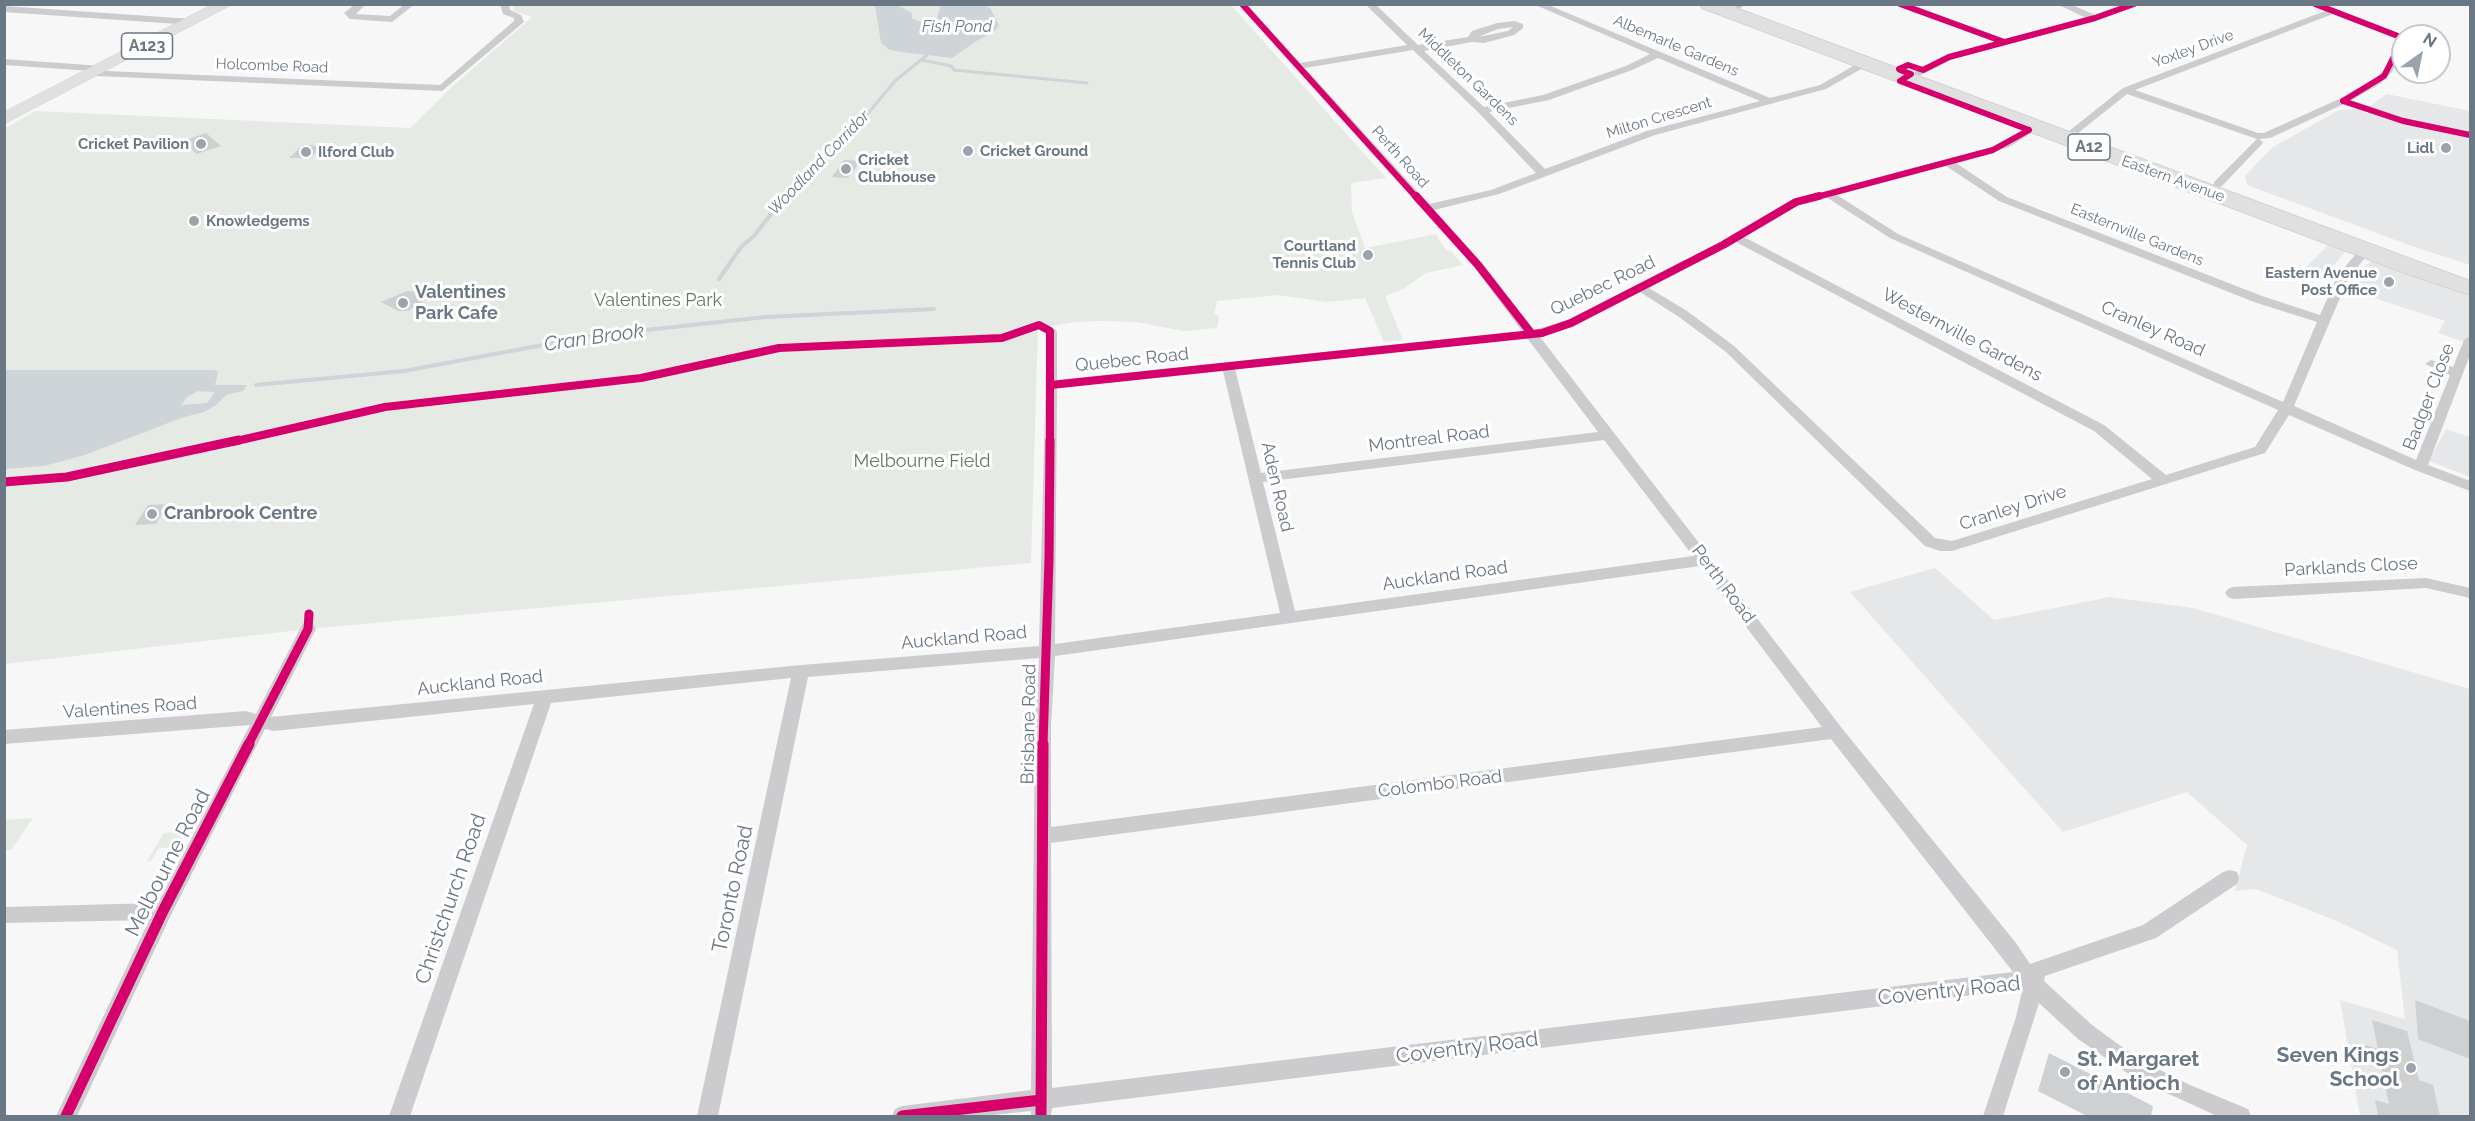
<!DOCTYPE html>
<html>
<head>
<meta charset="utf-8">
<style>
	body { margin:0 }
	#map { position:relative; width:2475px; height:1121px; overflow:hidden; background:#f7f7f7; font-family:Raleway,sans-serif }
	canvas { display:block }
	.frame { position:absolute; inset:0; border:6px solid #6a7784; pointer-events:none }
	.north { position:absolute; left:2391px; top:24px; width:60px; height:60px; box-sizing:border-box; background:#fff; border:2px solid #c3c9ce; border-radius:50%; rotate:33deg; font-size:16px; font-weight:700; line-height:24px; text-align:center; color:#6a7784 }
	.north::after { content:''; display:block; margin:auto; width:21px; height:27px; background:#9ba4ac; clip-path:polygon(50% 0,100% 100%,50% 72%,0 100%) }
</style>
</head>
<body>
<div id="map">
<canvas width="2475" height="1121"></canvas>
<div class="frame"></div>
<div class="north">N</div>
</div>
<script>
const context = document.querySelector('canvas').getContext('2d');
context.lineJoin = 'round';
function paint(path, color) { context.fillStyle = color; context.fill(path, 'evenodd'); }
const poly = rows => new Path2D(rows.map(r => 'M' + r).join(''));
function trace(path, color, width, dash) { context.strokeStyle = color; context.lineWidth = width; context.lineCap = dash ? 'butt' : 'round'; context.setLineDash(dash || []); context.stroke(path); }
function label(font, color, halo, rows, align = 'center') {
  context.font = font + ' Raleway,sans-serif'; context.lineWidth = 6; context.setLineDash([]); context.textBaseline = 'middle'; context.strokeStyle = halo; context.fillStyle = color; for (const [text, x, y, turn = 0] of rows) {
    context.save(); context.translate(x, y); context.rotate((+turn || 0) * Math.PI / 180); context.textAlign = isNaN(turn) ? turn : align; if (halo) context.strokeText(text, 0, 0); context.fillText(text, 0, 0); context.restore();
  }
}
paint(poly([
	[2387,94,2470,111,2470,132,2416,121,2369,107],
	[2355,109,2399,123,2470,138,2470,265,2409,245,2247,185,2245,176,2273,147,2339,110],
	[2328,245,2346,251,2332,267,2328,276,2304,269],
	[2372,260,2470,295,2470,344,2438,333,2445,321,2349,290,2363,268],
	[2446,429,2470,437,2470,477,2429,461],
	[1935,568,1994,620,2110,597,2193,608,2470,689,2470,1116,2360,1116,2340,1000,2405,1019,2397,950,2337,921,2256,889,2235,891,2247,845,2187,792,2063,832,1850,592]
]), '#e6e7e8');
paint(poly([
	[513,5,1231,5,1386,178,1351,183,1352,212,1365,248,1436,234,1446,250,1451,251,1463,265,1426,273,1403,289,1385,296,1403,340,1384,342,1365,298,1327,302,1278,295,1217,301,1214,314,1219,316,1217,328,1183,331,1136,322,1099,321,1075,322,1038,328,1031,563,308,629,5,664,5,128,36,111,410,128,454,85,532,17,514,11],
	[33,818,11,850,5,850,5,820],
	[184,832,177,847,159,848,151,861,147,861,164,833]
]), '#e6eae5');
paint(poly([
	[875,5,897,5,912,13,912,19,926,23,935,22,941,6,938,5,983,5,990,8,999,25,994,32,978,40,952,58,902,52,890,50,881,43],
	[5,370,215,370,218,372,215,385,247,385,243,391,226,395,216,405,204,412,181,418,85,455,44,466,5,469],
	[198,391,215,392,207,403,181,405,187,397]
]), '#ced4d8');
trace(poly([
	[922,60,951,66,954,70,1087,83],
	[784,198,802,175,843,143,895,81,927,55]
]), '#ced4d8', 3);
trace(poly([
	[719,279,741,247,754,236,785,196],
	[256,385,404,371,591,336,765,317,934,309]
]), '#ced4d8', 4);
paint(poly([
	[206,133,221,146,197,154,182,141],
	[303,145,323,146,310,158,289,158],
	[844,160,861,161,848,178,832,177],
	[407,291,413,291,427,299,408,311,398,311,381,302],
	[168,504,156,524,135,525,148,505],
	[2415,1000,2470,1021,2470,1059,2418,1039],
	[2372,1020,2407,1031,2419,1080,2433,1085,2440,1116,2378,1116,2375,1100,2389,1104,2381,1066,2368,1062,2365,1045,2378,1049],
	[2049,1053,2153,1106,2151,1116,2087,1116,2038,1091]
]), '#cfd0d1');
const primary = poly([
	[213,4,233,4,4,124,4,112,213,4]
]);
const highway = poly([
	[1700,4,1725,4,2470,281,2470,295,2402,272,1702,8,1700,4]
]);
trace(primary, '#d4d5d6', 1);
trace(highway, '#d3d3d4', 2);
paint(poly([
	[355,4,366,4,356,14,390,16,405,4,415,4,392,22,350,19,344,13,355,4],
	[500,4,509,4,510,10,521,15,524,22,442,91,96,76,93,75,92,71,4,65,4,59,102,66,105,67,106,71,440,85,514,21,514,18,503,14,500,4],
	[1238,4,1247,4,1300,63,1407,45,1365,4,1375,4,1418,45,1468,37,1472,31,1497,23,1514,21,1523,24,1523,28,1514,35,1484,43,1472,42,1424,51,1484,107,1543,95,1626,66,1650,54,1533,4,1546,4,1770,98,1820,85,1862,61,1868,61,1868,65,1826,89,1655,135,1499,194,1434,210,1482,263,1534,330,1567,320,1719,243,1792,200,1989,148,2034,124,2038,125,2038,129,2009,147,1956,163,2007,197,2262,296,2320,315,2338,275,2361,248,2369,248,2371,250,2348,279,2294,406,2416,460,2450,375,2425,364,2431,360,2453,367,2464,340,2470,336,2470,355,2428,465,2470,481,2470,491,2415,470,2289,415,2265,453,1952,551,1940,551,1925,546,1726,352,1679,317,1640,292,1575,326,1540,337,1841,727,2016,943,2030,964,2143,925,2223,872,2230,870,2237,872,2239,878,2237,884,2156,938,2045,976,2044,981,2092,1025,2122,1047,2150,1065,2190,1085,2248,1109,2251,1116,2217,1116,2136,1079,2078,1039,2039,1003,2003,1116,1983,1116,2016,1017,2022,991,2014,990,1052,1108,1051,1116,1031,1116,1031,1111,983,1116,892,1116,895,1109,902,1106,1031,1090,1035,726,1039,658,808,677,718,1116,697,1116,791,678,551,703,410,1116,389,1116,534,704,274,731,265,729,170,917,77,1116,56,1116,149,920,4,923,4,907,158,903,250,725,4,744,4,730,246,711,256,714,302,625,308,623,314,625,316,629,271,717,801,665,1039,646,1047,329,1055,329,1057,332,1057,380,1522,331,1474,267,1238,4],
	[1513,27,1508,31,1478,37,1498,29,1513,27],
	[1413,50,1478,112,1536,173,1491,190,1429,204,1305,68,1413,50],
	[1658,58,1760,101,1647,131,1545,169,1489,112,1549,100,1632,70,1658,58],
	[1946,166,1999,201,2254,302,2317,322,2283,402,1898,234,1837,195,1946,166],
	[1826,197,1890,238,2278,410,2255,447,2166,475,2104,425,1744,237,1800,204,1826,197],
	[1736,242,2094,431,2152,479,1952,541,1935,538,1734,346,1687,311,1649,288,1736,242],
	[1527,338,1598,432,1261,473,1235,369,1527,338],
	[1223,371,1280,613,1055,644,1057,388,1223,371],
	[1604,440,1693,556,1295,611,1263,482,1604,440],
	[1700,566,1822,727,1051,827,1051,726,1055,656,1700,566],
	[1831,739,2013,972,1052,1088,1051,843,1831,739],
	[1736,4,1746,4,1739,9,1736,8,1736,4],
	[1896,4,1910,4,2005,39,2086,18,2057,4,2070,4,2095,15,2124,4,2138,4,2098,20,1952,59,1919,76,1914,73,1916,71,1946,55,1995,42,1896,4],
	[2311,4,2324,4,2406,36,2403,36,2403,49,2392,72,2380,84,2351,100,2405,118,2470,132,2470,138,2399,123,2344,104,2270,138,2259,139,2263,142,2262,144,2222,186,2218,187,2214,186,2214,182,2257,139,2127,94,2078,133,2069,131,2123,88,2325,11,2311,4],
	[2333,14,2398,39,2385,69,2374,80,2339,99,2264,133,2258,133,2135,90,2333,14],
	[4,6,192,19,197,22,192,25,4,12,4,6],
	[2426,578,2470,588,2470,598,2426,588,2233,599,2228,597,2225,593,2228,589,2233,587,2426,578]
]), '#ccccce');
paint(primary, '#e0e0e1');
paint(highway, '#e0e0e1');
trace(poly([
	[1242,4,1417,198],
	[1900,4,2004,42],
	[2315,4,2403,38],
	[1899,69,1908,65,1923,70,1949,57,2095,18,2134,4],
	[1900,70,1911,74,1900,81,2029,130],
	[2343,101,2403,121,2470,135],
	[2343,101,2384,76,2403,39],
	[1813,198,1993,150,2029,130]
]), '#d6006c', 6);
trace(poly([
	[1416,196,1478,265,1531,333],
	[1051,385,1542,333,1571,323,1723,245,1796,202,1819,196],
	[232,442,385,407,641,378,779,348,1002,338,1039,325,1050,331,1050,442]
]), '#d6006c', 8);
trace(poly([
	[4,482,67,477,239,440],
	[248,745,308,629,309,614],
	[1043,745,1049,559,1050,440]
]), '#d6006c', 9);
trace(poly([
	[66,1116,163,911,249,744],
	[902,1116,1041,1100],
	[1041,1116,1043,744]
]), '#d6006c', 11);
for (const [x, y, r, color] of [
	[201,144,6,"#9ba4ac"],
	[2446,148,6,"#9ba4ac"],
	[968,151,6,"#9ba4ac"],
	[306,152,6,"#9ba4ac"],
	[846,169,6,"#9ba4ac"],
	[194,221,6,"#9ba4ac"],
	[1368,255,6,"#9ba4ac"],
	[2389,282,6,"#9ba4ac"],
	[403,303,6,"#9ba4ac"],
	[152,514,6,"#9ba4ac"],
	[2411,1068,6,"#9ba4ac"],
	[2065,1072,6,"#9ba4ac"]
]) { const dot = new Path2D(); dot.arc(x, y, r, 0, 2 * Math.PI); context.fillStyle = color; context.fill(dot); trace(dot, '#fff', 2); }
label('15px', '#6a7784', '#fff', [
	["Albemarle Gardens",1676,46,23],
	["Yoxley Drive",2193,49,-20],
	["Holcombe Road",272,66,2],
	["Middleton Gardens",1468,77,44],
	["Milton Crescent",1659,118,-17],
	["Perth Road",1400,157,48],
	["Eastern Avenue",2173,179,20],
	["Easternville Gardens",2137,235,22]
]);
label('bold 15px', '#6a7784', '#fff', [
	["Cricket Pavilion",189,144],
	["Lidl",2434,148],
	["Cricket Ground",980,151,"left"],
	["Ilford Club",318,152,"left"],
	["Cricket",858,160,"left"],
	["Clubhouse",858,177,"left"],
	["Knowledgems",206,221,"left"],
	["Courtland",1356,246],
	["Tennis Club",1356,263],
	["Eastern Avenue",2377,273],
	["Post Office",2377,290]
], 'right');
label('italic 16px', '#66777f', '#fff', [
	["Fish Pond",957,27],
	["Woodland Corridor",819,163,-46]
]);
for (const [x, y, w] of [
	[147,46,51],
	[2089,147,42]
]) { const box = new Path2D(); box.roundRect(x - w / 2, y - 13, w, 26, 4.5); context.fillStyle = '#fff'; context.fill(box); trace(box, '#6a7784', 1.5); }
label('bold 16px', '#6a7784', null, [
	["A123",147,46],
	["A12",2089,147]
]);
label('18px', '#6a7784', '#fff', [
	["Quebec Road",1603,286,-26],
	["Cranley Road",2153,329,24],
	["Westernville Gardens",1962,335,28],
	["Quebec Road",1132,360,-6],
	["Badger Close",2429,397,-69],
	["Montreal Road",1429,439,-7],
	["Aden Road",1277,487,77],
	["Cranley Drive",2013,508,-18],
	["Parklands Close",2351,567,-3],
	["Auckland Road",1445,576,-8],
	["Perth Road",1723,584,53],
	["Auckland Road",964,638,-5],
	["Auckland Road",480,683,-6],
	["Valentines Road",130,708,-4],
	["Brisbane Road",1029,724,-89],
	["Colombo Road",1440,784,-7]
]);
label('bold 18px', '#6a7784', '#fff', [
	["Valentines",415,293],
	["Park Cafe",415,314],
	["Cranbrook Centre",164,514]
], 'left');
label('18px', '#667764', '#fff', [
	["Valentines Park",658,301],
	["Melbourne Field",922,462]
]);
label('italic 20px', '#66777f', '#fff', [
	["Cran Brook",594,338,-8]
]);
label('21px', '#6a7784', '#fff', [
	["Melbourne Road",168,863,-63],
	["Toronto Road",733,889,-78],
	["Christchurch Road",451,899,-71],
	["Coventry Road",1949,991,-6],
	["Coventry Road",1467,1048,-7]
]);
label('bold 21px', '#6a7784', '#fff', [
	["Seven Kings",2399,1056],
	["School",2399,1080],
	["St. Margaret",2077,1060,"left"],
	["of Antioch",2077,1084,"left"]
], 'right');
</script>
</body>
</html>
